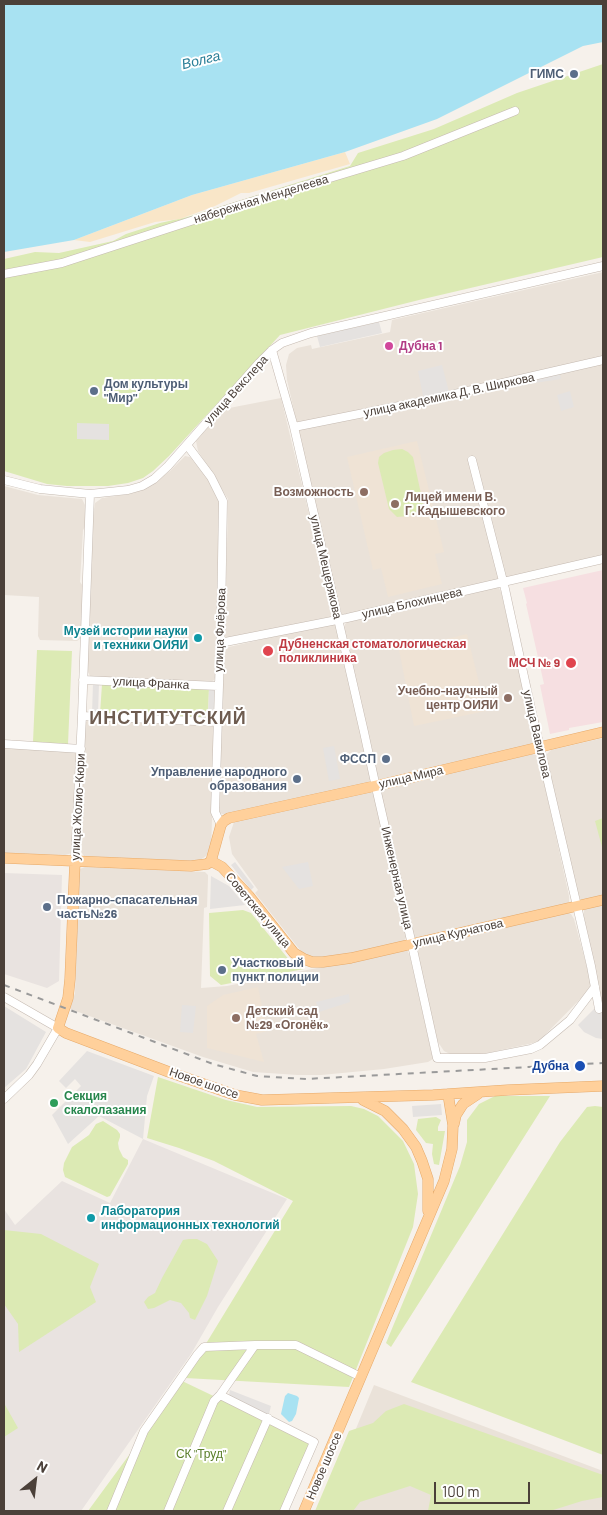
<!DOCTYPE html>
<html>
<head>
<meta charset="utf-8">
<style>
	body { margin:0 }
	#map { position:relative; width:607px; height:1515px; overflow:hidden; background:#f6f1eb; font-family:Barlow,sans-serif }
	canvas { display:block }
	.frame { position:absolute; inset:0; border:5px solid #4b4039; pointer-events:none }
	.north { position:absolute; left:10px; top:1455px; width:50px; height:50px; -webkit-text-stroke:4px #fff; paint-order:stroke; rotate:29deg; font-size:14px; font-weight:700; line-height:20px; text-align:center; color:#4b4039 }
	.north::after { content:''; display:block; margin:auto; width:18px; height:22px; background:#4b4039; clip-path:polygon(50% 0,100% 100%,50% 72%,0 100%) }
	.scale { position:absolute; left:434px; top:1482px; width:96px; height:22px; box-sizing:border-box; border:2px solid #4b4039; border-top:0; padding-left:6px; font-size:15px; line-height:18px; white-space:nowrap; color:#4b4039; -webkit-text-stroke:4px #fff; paint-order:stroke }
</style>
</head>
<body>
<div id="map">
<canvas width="607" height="1515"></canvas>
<div class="frame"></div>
<div class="north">N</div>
<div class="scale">100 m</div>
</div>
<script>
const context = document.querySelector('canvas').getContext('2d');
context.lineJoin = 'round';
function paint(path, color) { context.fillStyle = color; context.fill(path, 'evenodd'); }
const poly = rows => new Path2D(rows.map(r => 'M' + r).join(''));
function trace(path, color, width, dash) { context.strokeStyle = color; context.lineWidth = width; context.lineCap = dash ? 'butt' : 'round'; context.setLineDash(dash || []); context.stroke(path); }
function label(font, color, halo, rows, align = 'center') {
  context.font = font + ' Barlow,sans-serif'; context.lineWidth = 4; context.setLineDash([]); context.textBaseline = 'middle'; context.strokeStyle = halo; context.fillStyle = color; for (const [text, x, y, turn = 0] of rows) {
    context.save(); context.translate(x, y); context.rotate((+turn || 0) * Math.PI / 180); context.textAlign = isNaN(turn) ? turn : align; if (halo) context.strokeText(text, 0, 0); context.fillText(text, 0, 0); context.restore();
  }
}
paint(poly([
	[603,272,603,556,345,615,341,615,287,380,286,365,289,354,297,348,311,345,312,349,390,332,392,320],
	[281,398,333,613,332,617,328,619,227,639,225,636,228,499,198,451,196,441,224,409],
	[185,456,190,457,207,478,219,503,216,676,214,680,211,682,93,677,90,676,87,670,93,515,95,503,102,498,130,494,148,487,170,471],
	[4,486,38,495,82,499,86,507,85,527,83,530,80,582,83,586,81,638,77,641,40,640,38,636,39,597,4,595],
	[494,588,499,588,501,592,535,741,534,745,380,780,377,776,344,629,345,624,348,621],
	[329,624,335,625,337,629,371,777,369,783,225,815,220,813,219,808,224,655,226,649,229,647],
	[90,719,210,724,215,727,211,851,206,856,199,861,193,861,84,856,80,850,85,723],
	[603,738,603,896,581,900,578,895,547,759,547,754,551,750],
	[4,747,73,751,78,755,72,853,65,855,4,853],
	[532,754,537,755,539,759,569,896,569,902,565,905,420,939,415,938,412,934,382,797,382,791,387,788],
	[367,792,371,792,374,794,407,934,406,938,403,942,322,960,304,955,255,893,258,890,232,854,229,837,234,822,240,818],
	[85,867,205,872,208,875,208,879,207,907,204,908,201,988,227,986,407,950,410,956,433,1059,428,1062,384,1069,321,1075,298,1075,253,1072,203,1057,70,1009,75,993,79,874,80,869],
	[603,904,603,1007,584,918,584,910,588,907],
	[567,912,571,914,574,919,591,982,592,986,589,990,538,1042,487,1053,456,1057,444,1051,438,1042,416,952,417,948],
	[374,1385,603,1471,603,1511,322,1511]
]), '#eae2d9');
paint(poly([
	[4,873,62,875,59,981,47,988,4,974],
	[143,1139,287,1199,218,1307,191,1354,81,1511,4,1511,4,1209,15,1225,62,1181,110,1203]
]), '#e9e3e0');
paint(poly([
	[417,441,444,552,435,554,442,584,388,597,381,568,373,570,347,457],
	[467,634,486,711,414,726,399,650],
	[258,987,267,1031,256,1034,264,1062,207,1048,207,1006,223,995]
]), '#efe3d5');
paint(poly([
	[603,570,603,722,569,728,569,730,550,734,540,685,544,684,526,604,527,603,523,588]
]), '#f6dfe1');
paint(poly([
	[603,64,603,257,419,300,280,335,169,456,153,471,143,478,128,483,108,486,67,486,47,484,4,471,4,259,35,252,59,253,113,241,126,234,160,223,187,217,350,166,358,153,434,129,517,93],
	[402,449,408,452,413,457,423,503,419,511,408,516,397,517,389,509,378,463,379,457,384,453,393,450],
	[37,650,72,651,68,744,33,742],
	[102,684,209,688,208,718,100,714],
	[603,818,603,847,602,847,595,821],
	[243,910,251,913,290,961,304,969,221,985,210,976,209,913],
	[158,1077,226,1100,257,1107,351,1106,364,1109,378,1116,403,1141,414,1164,418,1194,413,1227,349,1387,185,1378,293,1201,214,1161,179,1148,147,1138],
	[495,1096,550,1096,391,1347,386,1343,460,1166,467,1142,467,1120,479,1104],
	[595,1106,603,1107,603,1455,411,1382,560,1142,587,1107],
	[436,1117,441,1120,438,1127,438,1131,445,1131,439,1165,434,1164,432,1154,433,1144,426,1143,416,1130,418,1119],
	[103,1121,117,1130,120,1134,120,1137,118,1143,119,1149,123,1157,128,1160,128,1164,110,1196,107,1197,65,1177,63,1170,64,1163,72,1147,89,1135,96,1124],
	[4,1230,41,1234,99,1264,90,1287,96,1302,19,1352,18,1324,4,1304],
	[189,1239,197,1239,207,1244,218,1261,207,1296,195,1320,190,1318,189,1313,181,1303,170,1300,154,1308,148,1309,144,1302,148,1297,155,1293,162,1278,183,1240],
	[180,1380,316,1445,288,1511,88,1511,146,1432],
	[4,1403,18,1428,4,1437],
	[404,1404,603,1475,603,1497,582,1501,550,1511,428,1511,431,1495,410,1486,360,1502,353,1511,315,1511,349,1431,373,1423,386,1411]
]), '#dceab4');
paint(poly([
	[345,152,350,164,249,193,241,193,215,206,180,219,155,222,90,242,74,240,192,195]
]), '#f9e6c8');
paint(poly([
	[379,322,382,333,320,347,317,336],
	[442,365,450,396,424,401,418,371],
	[559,370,561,379,528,384,526,378],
	[570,391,574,407,561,411,557,395],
	[77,423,109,424,109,440,77,439],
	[93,683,99,684,98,714,92,714],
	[209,688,215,688,213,719,208,718],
	[334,746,340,779,329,781,323,748],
	[235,862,254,887,251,890,231,865],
	[308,862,313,886,299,889,282,867],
	[211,876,229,886,245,905,210,909],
	[349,994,350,1002,319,1012,316,1002],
	[182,1005,196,1006,193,1033,180,1032],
	[4,1006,46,1032,26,1069,4,1088],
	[603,1008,603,1039,596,1038,584,1032,578,1025,594,1009],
	[87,1051,154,1076,147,1096,143,1139,99,1116,68,1144,52,1115,81,1086,75,1079,66,1088,59,1081],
	[441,1104,442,1115,413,1117,412,1106],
	[230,1390,271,1406,268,1418,228,1400]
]), '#e5e2e0');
paint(poly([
	[4,4,603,4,603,42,583,46,437,119,345,152,192,195,74,240,4,252],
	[288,1393,297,1396,299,1398,296,1414,292,1421,289,1422,281,1414,285,1396]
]), '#a8e2f2');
const minor = poly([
	[4,274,62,263,237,206,403,156,515,111],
	[272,350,294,427,364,732,377,792,410,936,437,1058,485,1058,531,1049,540,1045,570,1020,595,987],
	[294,427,424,401,603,360],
	[187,445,211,477,223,501,221,622,215,812,221,825],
	[472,460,505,589,532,713,591,966,599,1009],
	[4,480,40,489,90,494,128,490,142,486,154,479,168,466,259,363,272,350,282,343,311,333,603,266],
	[220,643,347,618,603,559],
	[83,680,218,686],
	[82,716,218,722],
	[4,744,81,749],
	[75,861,82,716,90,494],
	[4,997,58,1028,37,1064,29,1075,4,1099],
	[111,1511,144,1431,197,1355,204,1347,255,1345],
	[168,1511,214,1401,220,1395],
	[227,1511,268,1418],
	[284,1511,314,1442,220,1395,255,1345,296,1345,361,1377]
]);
const major = poly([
	[4,858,191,866,207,864,211,861],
	[75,861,70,979,68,998,58,1028,66,1033,169,1072,235,1095,262,1100,433,1095,508,1090,603,1086],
	[211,861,222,867,249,896,294,953,304,959,312,962,323,962,351,958,603,900],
	[211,861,221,825,224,821,229,818,384,784,603,732],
	[363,1100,385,1111,403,1129,416,1147,422,1161,428,1179,428,1211],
	[454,1124,456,1115,463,1104,478,1094],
	[304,1511,444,1181,452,1149,453,1125,448,1094]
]);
trace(minor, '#c5bab1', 9);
trace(major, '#e6a969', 11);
trace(minor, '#fff', 8);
trace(major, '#ffd09b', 10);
trace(poly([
	[4,985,213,1064,257,1076,306,1079,603,1063]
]), '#9a9a9a', 2, [6, 6]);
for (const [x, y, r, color] of [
	[574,74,5,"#5c6f8a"],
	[389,346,5,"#d1479c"],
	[94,391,5,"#5c6f8a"],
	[364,492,5,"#8d6e63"],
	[395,504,5,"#8d6e63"],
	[198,638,5,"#0f9aa8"],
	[268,651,6,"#e0444e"],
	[571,663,6,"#e0444e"],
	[508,698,5,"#8d6e63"],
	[386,759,5,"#5c6f8a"],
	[297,779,5,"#5c6f8a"],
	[47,907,5,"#5c6f8a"],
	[222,970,5,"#5c6f8a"],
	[236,1018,5,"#8d6e63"],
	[580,1066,6,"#1a4fb4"],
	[54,1103,5,"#2e9e5b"],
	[91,1218,5,"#0f9aa8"]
]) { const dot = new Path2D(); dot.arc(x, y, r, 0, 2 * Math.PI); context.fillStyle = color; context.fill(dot); trace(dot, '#fff', 2); }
label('bold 12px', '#4e5e75', '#fff', [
	["ГИМС",564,74],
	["Дом культуры",104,384,"left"],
	["\"Мир\"",104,398,"left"],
	["ФССП",376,759],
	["Управление народного",287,772],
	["образования",287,786],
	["Пожарно-спасательная",57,900,"left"],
	["часть№26",57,914,"left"],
	["Участковый",232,963,"left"],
	["пункт полиции",232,977,"left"]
], 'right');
label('12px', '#4b4039', '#fff', [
	["набережная Менделеева",261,199,-17],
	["улица Векслера",236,390,-48],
	["улица академика Д. В. Ширкова",449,395,-12],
	["улица Мещерякова",326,567,77],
	["улица Блохинцева",412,603,-13],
	["улица Флёрова",220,630,-88],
	["улица Франка",151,683,3],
	["улица Вавилова",537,734,77],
	["улица Мира",411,777,-13],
	["улица Жолио-Кюри",78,807,-87],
	["Инженерная улица",397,878,77],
	["Советская улица",258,910,50],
	["улица Курчатова",458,933,-13],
	["Новое шоссе",204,1083,19],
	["Новое шоссе",324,1466,-67]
]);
label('bold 12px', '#b23c85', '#fff', [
	["Дубна 1",399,346]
], 'left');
label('bold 12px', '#785e54', '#fff', [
	["Возможность",354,492],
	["Лицей имени В.",405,497,"left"],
	["Г. Кадышевского",405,511,"left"],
	["Учебно-научный",498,691],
	["центр ОИЯИ",498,705],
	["Детский сад",246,1011,"left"],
	["№29 «Огонёк»",246,1025,"left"]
], 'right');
label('bold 12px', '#0d838f', '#fff', [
	["Музей истории науки",188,631],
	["и техники ОИЯИ",188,645],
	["Лаборатория",101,1211,"left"],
	["информационных технологий",101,1225,"left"]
], 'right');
label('bold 12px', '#be3a42', '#fff', [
	["Дубненская стоматологическая",279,644],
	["поликлиника",279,658],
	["МСЧ № 9",560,663,"right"]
], 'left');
label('bold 12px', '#164399', '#fff', [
	["Дубна",569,1066]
], 'right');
label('bold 12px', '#27864d', '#fff', [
	["Секция",64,1096],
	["скалолазания",64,1110]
], 'left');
label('12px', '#5a7e2a', '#fff', [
	["СК \"Труд\"",201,1454]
]);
label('italic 14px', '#297e97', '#fff', [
	["Волга",201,60,-14]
]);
context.letterSpacing = '1px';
label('bold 18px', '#6e5c50', '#fff', [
	["ИНСТИТУТСКИЙ",168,718]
]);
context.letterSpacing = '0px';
</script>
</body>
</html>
